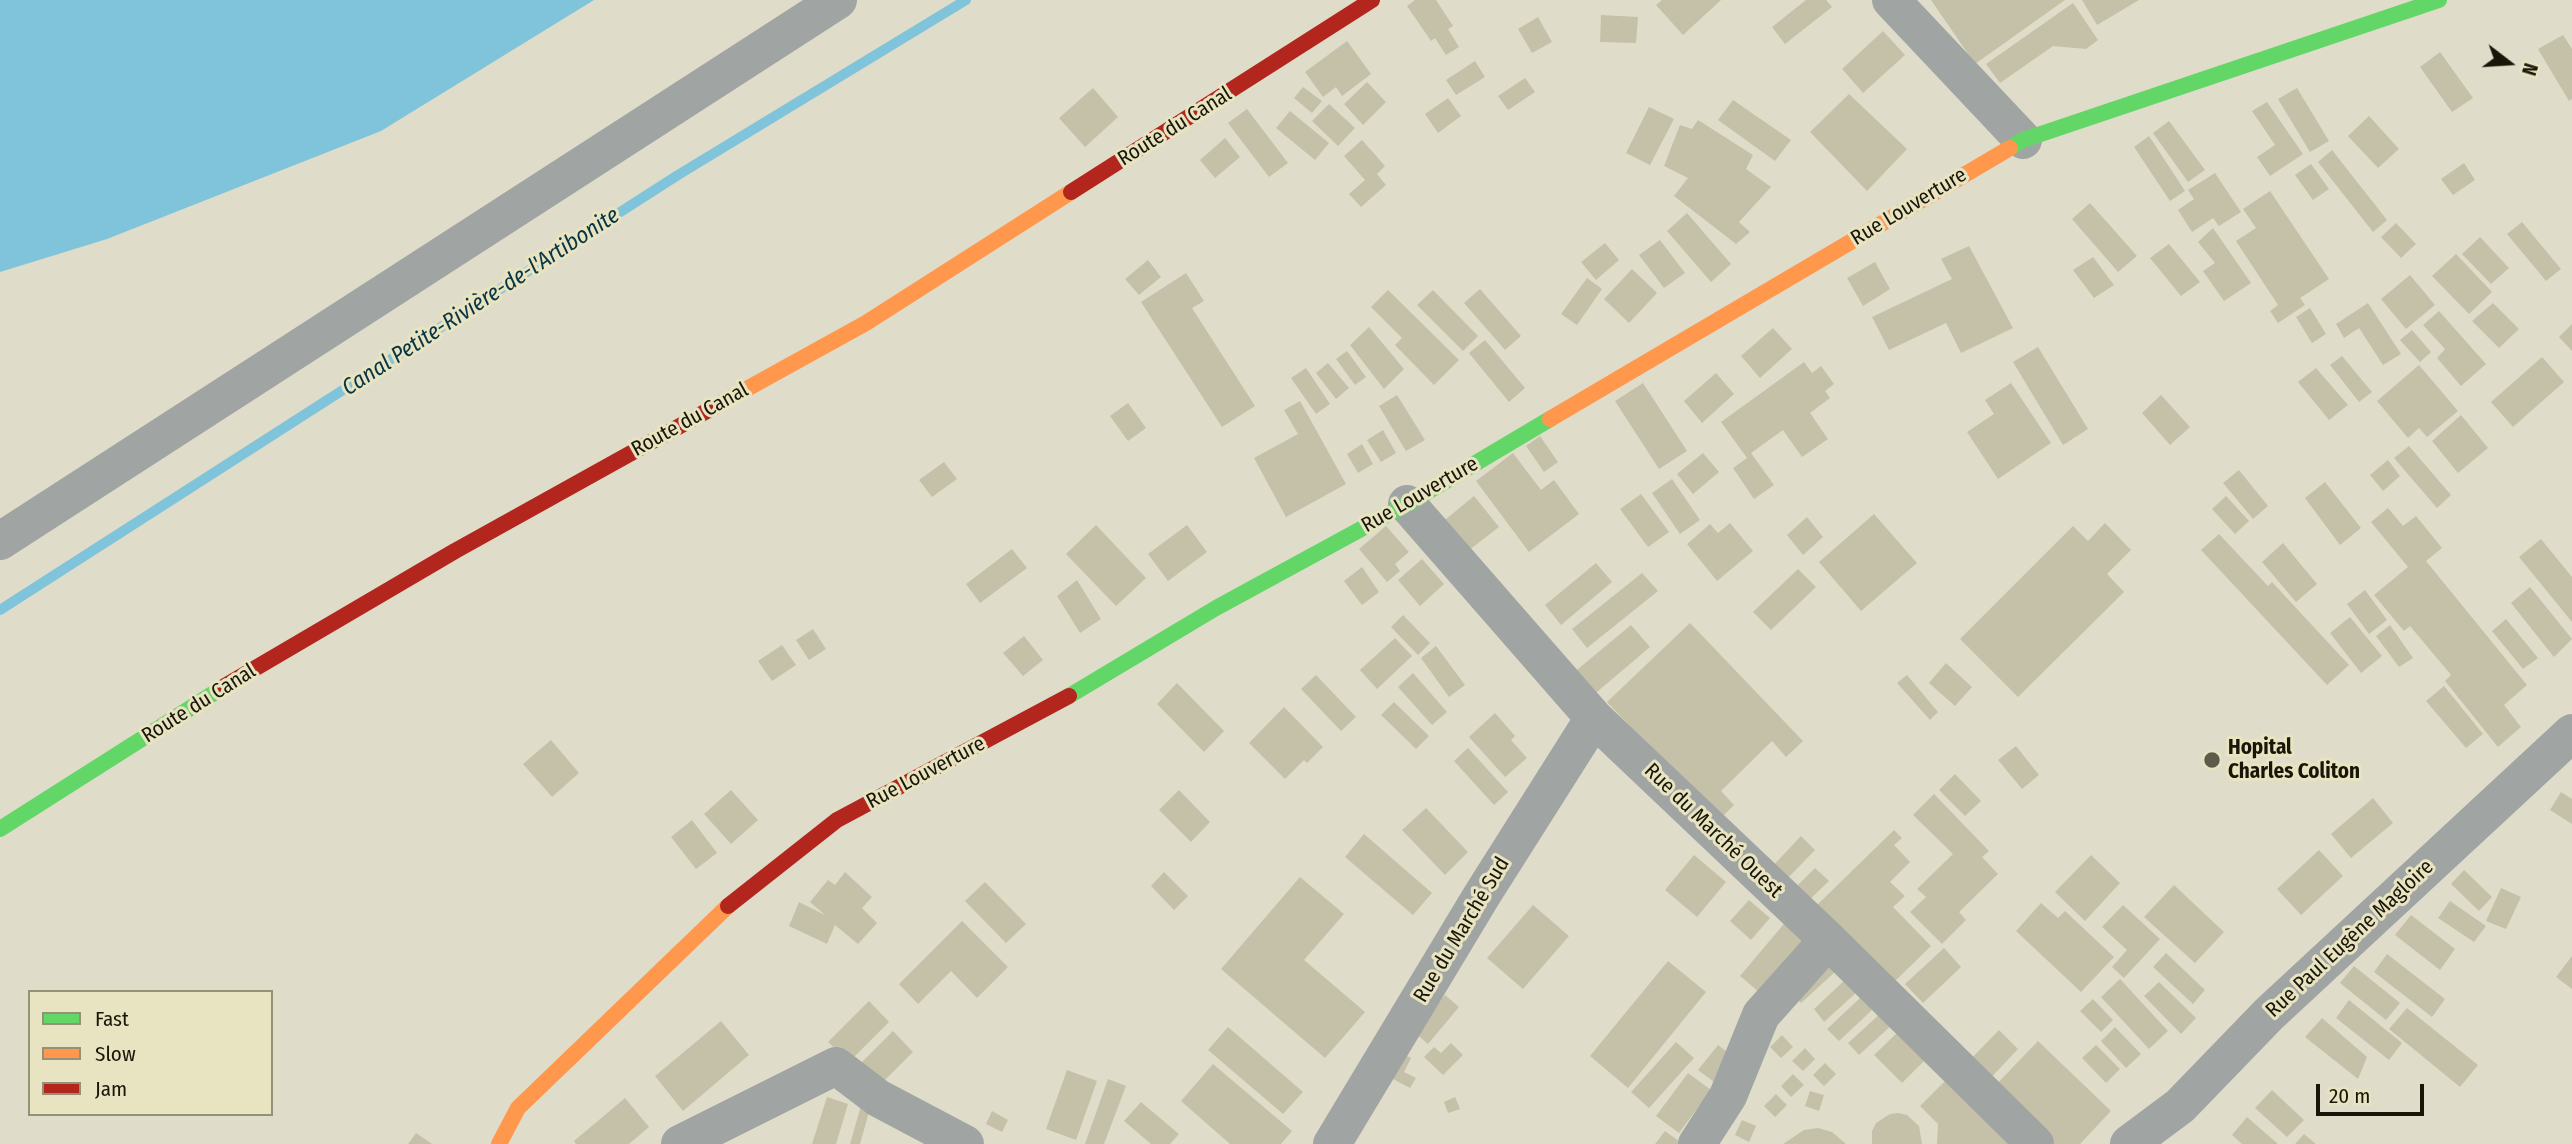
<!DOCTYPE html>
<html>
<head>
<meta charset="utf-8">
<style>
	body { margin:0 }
	#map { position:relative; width:2572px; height:1144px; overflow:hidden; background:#dfdcc9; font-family:"Fira Sans Condensed",sans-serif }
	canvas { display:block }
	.legend { position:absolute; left:28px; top:990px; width:245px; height:126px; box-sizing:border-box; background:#e8e3c0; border:2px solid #959177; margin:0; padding:9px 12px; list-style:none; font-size:21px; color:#181609 }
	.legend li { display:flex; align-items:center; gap:14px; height:35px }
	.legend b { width:35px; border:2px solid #959177 }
	.north { position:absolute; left:2474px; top:28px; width:70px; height:70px; -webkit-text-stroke:5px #e8e3c0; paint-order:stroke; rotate:107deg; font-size:19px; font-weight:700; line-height:28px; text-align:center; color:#181609 }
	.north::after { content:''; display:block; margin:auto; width:24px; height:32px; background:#181609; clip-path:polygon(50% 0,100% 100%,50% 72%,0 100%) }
	.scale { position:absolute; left:2316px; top:1084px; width:108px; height:32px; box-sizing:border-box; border:4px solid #181609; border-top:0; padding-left:9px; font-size:21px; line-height:24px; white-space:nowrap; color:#181609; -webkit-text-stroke:5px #e8e3c0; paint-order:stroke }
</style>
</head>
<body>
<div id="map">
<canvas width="2572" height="1144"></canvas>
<ul class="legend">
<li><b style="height:9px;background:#63d668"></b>Fast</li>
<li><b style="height:9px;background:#ff974d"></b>Slow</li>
<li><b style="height:9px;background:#b3261e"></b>Jam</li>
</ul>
<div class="north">N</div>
<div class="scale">20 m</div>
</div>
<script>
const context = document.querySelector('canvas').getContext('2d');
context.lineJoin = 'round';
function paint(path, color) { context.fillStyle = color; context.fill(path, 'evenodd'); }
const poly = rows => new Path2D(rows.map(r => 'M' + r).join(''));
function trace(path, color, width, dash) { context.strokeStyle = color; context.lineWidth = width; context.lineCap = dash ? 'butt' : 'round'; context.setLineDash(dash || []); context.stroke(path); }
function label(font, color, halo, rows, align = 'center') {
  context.font = font + ' "Fira Sans Condensed",sans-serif'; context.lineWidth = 6; context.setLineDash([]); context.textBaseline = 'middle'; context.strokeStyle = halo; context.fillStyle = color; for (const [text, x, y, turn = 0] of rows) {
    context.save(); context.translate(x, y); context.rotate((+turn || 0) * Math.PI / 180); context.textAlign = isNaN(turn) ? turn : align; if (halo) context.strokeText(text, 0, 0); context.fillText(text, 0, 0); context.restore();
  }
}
paint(poly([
	[0,0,594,0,381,131,107,239,0,272]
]), '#7fc4da');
trace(poly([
	[0,610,678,175,966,0]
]), '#7fc4da', 10);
paint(poly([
	[1415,0,1436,0,1453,26,1448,29,1459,47,1446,55,1435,38,1431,41,1407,6],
	[1662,0,1721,0,1683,35,1656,5],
	[1806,0,1826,0,1832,7,1785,44,1772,27],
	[1931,0,2065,0,1975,64],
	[2082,0,2139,0,2097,25],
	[2073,3,2098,40,2086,49,2053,46,2000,83,1986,64],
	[1601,15,1638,17,1636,43,1600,42],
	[1538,17,1552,42,1532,53,1518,29],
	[1883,31,1905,55,1863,93,1842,69],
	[2563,35,2572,49,2572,99,2569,101,2538,49],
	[1347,41,1371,74,1342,96,1336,87,1323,97,1305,72],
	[2440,52,2473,98,2452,112,2420,67],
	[1475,61,1485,77,1456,95,1446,80],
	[1525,78,1535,92,1508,110,1498,96],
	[1367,82,1386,102,1363,125,1344,104],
	[1303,87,1322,101,1312,113,1294,98],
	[1093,88,1118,117,1085,147,1059,118],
	[2297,88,2329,141,2310,152,2278,99],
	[1849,94,1907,149,1867,191,1810,132],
	[1448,98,1461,116,1438,133,1425,114],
	[1733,100,1791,140,1775,161,1718,120],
	[2267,102,2303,154,2270,176,2257,157,2275,145,2252,111],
	[1329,104,1355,128,1338,146,1312,121],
	[1649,107,1674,119,1650,165,1626,153],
	[1247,109,1288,163,1269,177,1228,123],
	[1290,111,1329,143,1315,160,1276,128],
	[2369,116,2399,149,2378,168,2348,136],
	[1698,120,1753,155,1746,169,1771,187,1739,222,1750,232,1736,244,1674,196,1688,178,1664,166,1680,125,1692,129],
	[2169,121,2205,170,2188,182,2153,133],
	[2149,136,2185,191,2170,201,2134,147],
	[1225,138,1240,157,1215,178,1200,160],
	[1362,140,1385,166,1377,174,1386,185,1361,207,1349,194,1365,180,1344,156],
	[2332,150,2387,220,2373,232,2318,162],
	[2464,163,2475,180,2453,195,2441,179],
	[2311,164,2329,189,2313,200,2295,175],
	[2215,173,2241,212,2219,226,2213,218,2192,232,2178,210,2194,199,2188,190],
	[2270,191,2329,279,2300,298,2305,305,2278,323,2270,311,2278,305,2236,241,2256,228,2243,209],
	[2090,203,2137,256,2118,272,2072,219],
	[1687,213,1731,264,1711,282,1667,231],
	[2522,222,2561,269,2546,281,2507,234],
	[2396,223,2416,244,2401,258,2381,237],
	[2213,228,2251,283,2224,301,2203,271,2215,263,2198,242],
	[2480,237,2509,268,2491,284,2462,254],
	[1660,240,1685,273,1664,288,1639,255],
	[1605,243,1619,260,1596,280,1581,262],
	[2169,244,2200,282,2181,296,2150,258],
	[1969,246,2013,328,1961,353,1946,323,1889,350,1872,317,1952,279,1941,259],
	[2456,254,2492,292,2469,314,2432,276],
	[2093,257,2114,285,2094,298,2073,270],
	[1148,260,1161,277,1139,295,1125,279],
	[1875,262,1890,289,1863,306,1847,278],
	[1632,269,1657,293,1629,323,1604,299],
	[1186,273,1204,301,1192,308,1255,406,1222,427,1141,302],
	[2410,275,2435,305,2406,329,2381,299],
	[1587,278,1602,289,1577,325,1561,314],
	[1480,289,1521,336,1505,350,1464,303],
	[1388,290,1459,360,1434,385,1395,345,1402,338,1371,307],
	[1433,290,1478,336,1463,351,1417,305],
	[2368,303,2401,354,2383,365,2359,328,2344,338,2336,324],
	[2493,303,2519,329,2499,348,2472,321],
	[2310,308,2326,334,2312,343,2296,317],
	[2439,311,2486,364,2461,386,2437,358,2445,349,2423,325],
	[2572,324,2572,351,2559,337],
	[1369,327,1404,369,1384,389,1350,345],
	[1773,328,1792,349,1760,378,1741,356],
	[2412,330,2431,352,2420,362,2400,340],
	[1485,340,1525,388,1509,402,1469,353],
	[2038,347,2088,429,2063,445,2013,362],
	[1347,351,1366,377,1355,385,1336,359],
	[2342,356,2372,392,2359,402,2330,365],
	[2542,357,2564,382,2513,427,2491,402],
	[1804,362,1812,373,1821,366,1834,384,1825,391,1830,398,1810,413,1828,439,1802,457,1783,430,1751,453,1774,485,1754,499,1733,468,1747,458,1721,422],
	[1328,363,1349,388,1336,399,1316,373],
	[2419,365,2458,411,2427,437,2419,428,2408,438,2377,401],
	[1306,368,1330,404,1316,414,1291,378],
	[2316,368,2348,405,2329,420,2298,382],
	[1716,373,1734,394,1702,423,1684,401],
	[1643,383,1687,451,1659,469,1615,401],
	[2011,383,2051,443,1998,479,1967,432,1994,414,1985,400],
	[1397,395,1425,440,1406,451,1379,406],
	[2161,395,2190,427,2170,445,2142,413],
	[1300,401,1346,484,1286,517,1254,458,1298,434,1284,410],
	[1128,403,1146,428,1128,441,1110,416],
	[2461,415,2488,448,2458,473,2432,441],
	[1383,430,1396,453,1381,462,1367,440],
	[1540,436,1558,462,1544,472,1526,446],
	[1362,444,1373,464,1358,473,1347,454],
	[2409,446,2451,495,2437,508,2394,458],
	[1513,453,1541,490,1554,480,1579,514,1529,552,1476,481],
	[1703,453,1719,472,1693,494,1677,474],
	[2388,460,2400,476,2383,491,2370,475],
	[944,462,957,479,932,497,919,480],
	[2239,470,2268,506,2253,519,2223,483],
	[1672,479,1700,520,1680,534,1652,493],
	[2325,482,2361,528,2340,545,2305,498],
	[1641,494,1669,532,1648,547,1620,509],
	[1474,496,1499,527,1464,554,1440,524],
	[2226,496,2249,521,2235,534,2212,509],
	[2388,508,2403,526,2416,516,2442,548,2426,561,2527,685,2504,705,2521,727,2498,747,2445,681,2451,675,2410,626,2404,631,2374,595,2408,567,2371,522],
	[1874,514,1917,563,1861,611,1819,562],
	[1807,517,1823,537,1803,555,1787,535],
	[1730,523,1753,551,1717,581,1687,544,1710,524,1718,533],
	[2105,523,2131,550,2107,574,2124,592,2018,697,1960,639,2073,526,2088,541],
	[1096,525,1146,578,1116,606,1066,554],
	[1187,525,1207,552,1168,581,1148,554],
	[1386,526,1409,552,1395,564,1400,571,1387,582,1359,549],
	[2219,534,2268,586,2272,582,2349,665,2327,685,2201,550],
	[2541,539,2572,577,2572,622,2519,557],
	[2283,543,2317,584,2296,602,2262,562],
	[1012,549,1027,568,980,603,966,584],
	[1422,559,1444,584,1420,606,1398,580],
	[1596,563,1612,582,1561,625,1545,605],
	[1362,567,1379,592,1362,605,1344,581],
	[1798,569,1816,587,1771,630,1753,612],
	[1642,573,1658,591,1587,648,1572,629],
	[1077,580,1101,619,1080,633,1057,596],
	[2530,587,2572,639,2554,657,2511,603],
	[2365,590,2387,620,2369,634,2347,604],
	[1403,615,1430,643,1418,655,1391,627],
	[2350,617,2382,656,2361,673,2330,633],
	[2506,619,2538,658,2523,669,2492,631],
	[1690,623,1803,741,1786,757,1772,741,1721,791,1734,805,1719,820,1607,702],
	[1631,625,1650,647,1591,697,1572,674],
	[2390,625,2413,658,2399,667,2376,636],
	[813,629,826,649,809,660,796,640],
	[1024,636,1043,660,1023,676,1003,653],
	[1395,638,1412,656,1377,689,1360,670],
	[782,645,796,665,772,681,758,661],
	[1436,646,1465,685,1449,697,1421,658],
	[1946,663,1972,687,1955,706,1929,683],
	[1413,673,1447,712,1432,725,1398,687],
	[1316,675,1356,717,1341,731,1301,689],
	[1907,675,1938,712,1930,720,1897,683],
	[1177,683,1224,731,1204,752,1157,704],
	[2444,686,2483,734,2466,748,2426,701],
	[1394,702,1429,736,1416,749,1381,715],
	[1284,707,1323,747,1307,763,1304,760,1285,779,1249,743],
	[1495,713,1515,736,1511,740,1527,758,1505,777,1469,737],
	[551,740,579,773,552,797,523,764],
	[2016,746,2039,775,2022,789,1998,760],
	[1468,748,1508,792,1494,805,1454,761],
	[1955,774,1981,801,1965,816,1939,790],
	[731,790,758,820,731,844,704,814],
	[1179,790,1210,822,1191,842,1159,810],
	[2561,792,2572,799,2572,824,2550,810],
	[1934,794,1989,851,1982,857,1998,874,1959,912,1966,920,1942,944,1910,912,1926,897,1917,889,1953,854,1913,815],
	[2373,798,2393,823,2351,858,2331,834],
	[1426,808,1468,852,1445,875,1402,830],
	[692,820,717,853,696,869,671,837],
	[1894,830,1902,838,1894,845,1910,862,1890,882,1905,896,1893,907,1931,946,1891,985,1815,907],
	[1364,834,1432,893,1413,915,1345,857],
	[1801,836,1815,850,1784,882,1770,869],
	[2319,850,2343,876,2301,915,2277,889],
	[1694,855,1726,882,1697,917,1665,890],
	[2091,855,2120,883,2085,921,2055,892],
	[1815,868,1829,881,1806,903,1793,890],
	[2464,870,2492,897,2479,911,2451,884],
	[845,872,872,897,862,908,877,923,858,944,835,925,827,944,789,926,799,902,825,915,810,902,828,880,835,885],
	[1164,872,1188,896,1174,910,1151,886],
	[1300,877,1344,914,1304,960,1365,1012,1325,1058,1221,969],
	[985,882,1026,924,1006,943,965,901],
	[2174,885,2224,932,2195,963,2144,917],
	[2501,888,2521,897,2506,929,2486,921],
	[1749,900,1770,918,1751,940,1730,921],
	[2450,901,2486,926,2474,942,2438,918],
	[2041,903,2058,918,2065,911,2114,957,2081,992,2016,931],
	[1533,905,1569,936,1523,989,1487,958],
	[2123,905,2160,939,2124,978,2112,967,2127,950,2102,927],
	[2411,915,2455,949,2440,970,2395,935],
	[1788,919,1814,942,1766,998,1740,976],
	[962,921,1008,967,977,998,951,971,918,1004,899,984],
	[1944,948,1961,967,1923,1003,1905,984],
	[2166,953,2205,990,2193,1004,2153,967],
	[2387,954,2445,999,2432,1017,2374,972],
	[2572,956,2572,989,2556,977],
	[1824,959,1835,972,1801,1003,1790,991],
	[1668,961,1706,992,1628,1088,1590,1056],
	[2354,966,2400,1003,2386,1020,2340,983],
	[1847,978,1859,990,1824,1022,1814,1009],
	[2120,979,2168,1031,2149,1049,2101,997],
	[2159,982,2196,1018,2181,1034,2144,996],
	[1445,995,1459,1007,1428,1044,1414,1032],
	[1861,997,1872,1010,1839,1041,1827,1029],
	[2093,999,2113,1020,2101,1032,2080,1011],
	[2349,1000,2402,1043,2389,1060,2336,1018],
	[869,1001,889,1022,849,1062,828,1042],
	[2407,1008,2478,1065,2460,1087,2389,1029],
	[1882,1012,1893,1024,1859,1055,1848,1043],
	[2322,1018,2367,1057,2358,1079,2305,1037],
	[721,1021,749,1055,683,1111,655,1076],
	[1228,1027,1303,1092,1283,1114,1208,1050],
	[2115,1027,2141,1054,2126,1068,2101,1041],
	[1900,1030,1927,1058,1902,1083,1874,1055],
	[1999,1030,2018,1049,1986,1083,1966,1064],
	[893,1031,913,1052,881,1084,861,1063],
	[1782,1035,1793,1047,1781,1058,1770,1047],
	[2038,1041,2111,1111,2080,1144,2048,1144,1991,1090],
	[1676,1042,1694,1058,1649,1108,1631,1092],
	[1451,1043,1463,1055,1443,1075,1424,1057,1434,1047,1441,1053],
	[1718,1045,1734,1057,1714,1082,1698,1070],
	[2096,1045,2120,1069,2106,1083,2082,1058],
	[1805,1048,1815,1059,1803,1071,1792,1061],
	[1403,1054,1411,1058,1404,1072,1416,1078,1410,1088,1391,1078],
	[1825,1063,1836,1074,1824,1086,1813,1075],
	[1213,1064,1292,1131,1281,1144,1230,1144,1181,1101],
	[1067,1070,1097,1081,1076,1140,1046,1129],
	[1688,1073,1711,1090,1679,1133,1656,1116],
	[1793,1074,1804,1085,1791,1097,1781,1086],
	[1108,1079,1126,1086,1104,1144,1085,1144],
	[1945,1081,2010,1144,1937,1144,1938,1124,1920,1106],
	[2272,1090,2304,1120,2287,1137,2255,1108],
	[1810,1091,1824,1095,1819,1111,1805,1106],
	[1776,1094,1787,1105,1775,1117,1764,1106],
	[827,1097,848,1104,836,1144,812,1144],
	[1455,1097,1460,1109,1448,1113,1444,1102],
	[625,1098,649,1127,629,1144,576,1144,574,1141],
	[862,1102,871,1105,860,1144,850,1144],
	[1141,1102,1179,1134,1170,1144,1151,1144,1124,1121],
	[992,1111,1008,1120,1002,1132,986,1124],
	[1898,1113,1907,1115,1919,1126,1922,1144,1872,1144,1872,1131,1876,1123,1890,1114],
	[2247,1117,2278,1144,2242,1144,2232,1135],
	[1742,1120,1756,1126,1749,1142,1735,1135],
	[1818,1128,1832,1132,1846,1144,1783,1144,1804,1130],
	[1665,1131,1683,1144,1655,1144],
	[416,1133,432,1144,408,1144],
	[2304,1134,2316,1144,2295,1144]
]), '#c5c1a8');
trace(poly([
	[1891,0,2023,140],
	[1407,504,1594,718,1828,940,2035,1144],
	[0,541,838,0],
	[680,1144,836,1066,878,1098,965,1144],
	[1332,1144,1482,895,1594,718],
	[1697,1144,1728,1096,1761,1015,1828,940],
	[2129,1144,2180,1106,2269,1014,2572,733]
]), '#a0a5a4', 38);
trace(poly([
	[2010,148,2023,140,2439,0],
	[1069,696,1216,608,1407,504,1550,419],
	[0,829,225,686]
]), '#63d668', 16);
trace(poly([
	[714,407,866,323,1071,192],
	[1550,419,2010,148],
	[499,1144,518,1108,728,906]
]), '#ff974d', 16);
trace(poly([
	[1071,192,1372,0],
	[225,686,455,551,714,407],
	[728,906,837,820,1069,696]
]), '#b3261e', 16);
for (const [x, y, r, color] of [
	[2212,760,9,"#5e5b4c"]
]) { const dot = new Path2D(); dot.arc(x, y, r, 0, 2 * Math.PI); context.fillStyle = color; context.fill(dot); trace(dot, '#e8e3c0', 2.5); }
label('21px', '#181609', '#e8e3c0', [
	["Route du Canal",1175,127,-32],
	["Rue Louverture",1909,207,-31],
	["Route du Canal",690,420,-29],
	["Rue Louverture",1420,495,-30],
	["Route du Canal",199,704,-32],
	["Rue Louverture",926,773,-28],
	["Rue du Marché Ouest",1713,831,44],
	["Rue du Marché Sud",1462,930,-59],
	["Rue Paul Eugène Magloire",2350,939,-43]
]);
label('bold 21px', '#181609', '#e8e3c0', [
	["Hopital",2228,748],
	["Charles Coliton",2228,772]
], 'left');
label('italic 23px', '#073546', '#e8e3c0', [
	["Canal Petite-Rivière-de-l'Artibonite",481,302,-33]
]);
</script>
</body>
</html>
